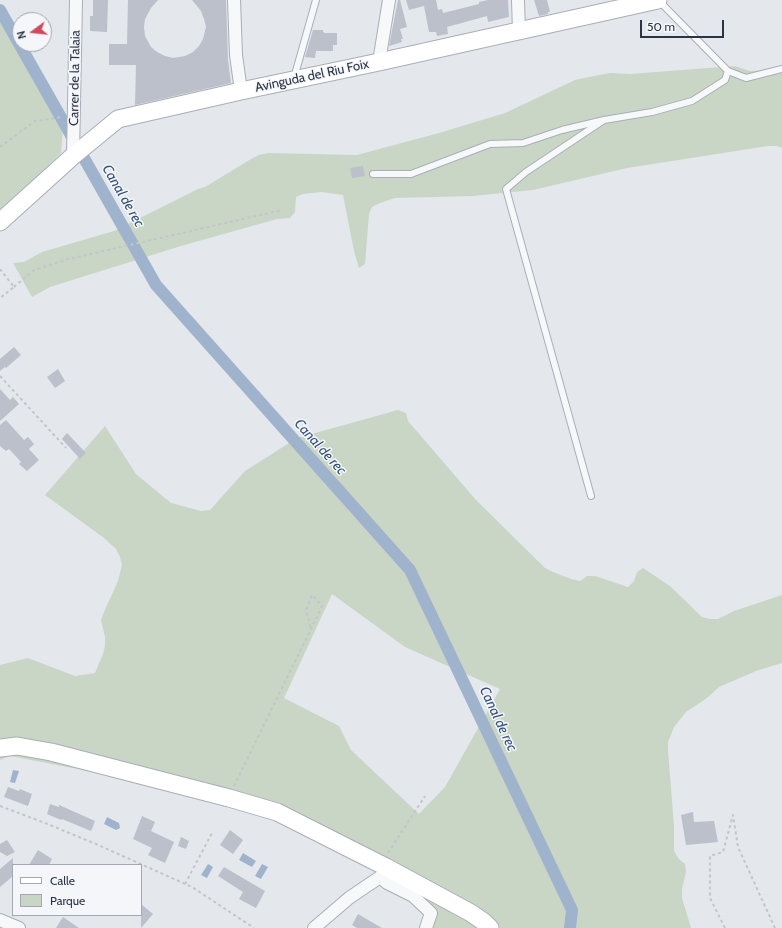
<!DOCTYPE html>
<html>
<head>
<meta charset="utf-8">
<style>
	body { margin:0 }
	#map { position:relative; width:782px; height:928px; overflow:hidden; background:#e4e7ec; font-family:Cabin,sans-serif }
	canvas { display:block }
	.legend { position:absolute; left:12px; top:864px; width:130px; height:52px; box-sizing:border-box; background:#f4f6f9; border:1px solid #a4a8b1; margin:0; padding:5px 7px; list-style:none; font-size:12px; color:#2b3445 }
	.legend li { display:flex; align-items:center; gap:8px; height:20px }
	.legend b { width:20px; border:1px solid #a4a8b1 }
	.north { position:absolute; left:12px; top:12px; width:40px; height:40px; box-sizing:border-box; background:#f4f6f9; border:1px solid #a4a8b1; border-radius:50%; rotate:255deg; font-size:11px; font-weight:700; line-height:16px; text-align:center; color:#2b3445 }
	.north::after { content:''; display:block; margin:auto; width:14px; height:18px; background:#d1495b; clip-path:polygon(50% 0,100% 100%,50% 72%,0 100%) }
	.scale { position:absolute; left:640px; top:20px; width:84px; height:18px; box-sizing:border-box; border:2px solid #2b3445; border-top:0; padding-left:5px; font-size:12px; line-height:14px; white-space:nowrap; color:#2b3445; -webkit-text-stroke:3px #f4f6f9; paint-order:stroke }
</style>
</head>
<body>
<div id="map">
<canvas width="782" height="928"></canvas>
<ul class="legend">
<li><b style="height:5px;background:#fff"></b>Calle</li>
<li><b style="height:11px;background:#c9d6c5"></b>Parque</li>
</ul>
<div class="north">N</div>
<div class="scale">50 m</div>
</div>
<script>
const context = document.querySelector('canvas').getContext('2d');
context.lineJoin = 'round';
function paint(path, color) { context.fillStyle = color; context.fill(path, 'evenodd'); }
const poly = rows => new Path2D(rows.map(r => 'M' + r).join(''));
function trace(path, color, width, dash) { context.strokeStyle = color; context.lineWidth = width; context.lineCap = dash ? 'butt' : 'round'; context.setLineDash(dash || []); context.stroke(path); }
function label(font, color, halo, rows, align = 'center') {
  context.font = font + ' Cabin,sans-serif'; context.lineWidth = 3; context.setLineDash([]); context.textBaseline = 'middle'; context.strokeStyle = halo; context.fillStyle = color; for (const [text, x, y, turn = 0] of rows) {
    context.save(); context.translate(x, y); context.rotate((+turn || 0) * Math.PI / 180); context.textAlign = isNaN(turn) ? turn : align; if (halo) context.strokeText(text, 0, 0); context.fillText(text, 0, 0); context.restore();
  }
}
paint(poly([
	[0,9,20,41,20,44,22,44,64,113,61,153,0,214],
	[735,66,750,71,782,69,782,148,777,146,768,146,627,168,533,190,473,196,395,198,380,203,372,207,369,214,365,264,359,268,354,251,343,195,321,192,303,194,296,197,295,212,290,218,277,219,181,246,50,287,32,297,13,263,24,262,42,252,114,231,198,189,205,187,251,159,259,155,268,153,357,155,439,133,505,113,575,80,584,78,610,73,630,74],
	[398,410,406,413,408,421,476,500,545,568,553,572,571,579,580,581,587,576,595,576,628,587,634,581,637,572,643,568,670,586,702,617,710,619,718,619,734,611,782,595,782,663,756,671,719,687,707,698,686,712,674,727,668,742,668,750,674,826,674,851,678,858,685,864,686,872,682,889,682,898,691,928,431,928,412,889,229,798,10,756,0,760,0,665,28,658,75,676,95,673,103,654,105,646,105,637,101,620,104,612,118,581,122,565,120,557,116,549,104,538,45,495,105,426,136,474,171,503,201,511,210,510,245,471,297,438],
	[332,594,405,647,500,689,445,787,419,814,351,750,339,726,284,698]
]), '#c9d6c5');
paint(poly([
	[13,770,19,771,15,783,10,782],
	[107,817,119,823,120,828,116,830,104,824],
	[243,853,256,861,252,867,239,860],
	[208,864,213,867,207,878,201,875],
	[262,864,268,867,261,879,255,876]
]), '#9fb4cc');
trace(poly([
	[0,10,156,285,410,570,572,910,570,928]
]), '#9fb4cc', 12);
paint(poly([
	[93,0,108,0,107,32,90,31,90,16,93,16],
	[128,0,158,0,151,8,145,19,144,27,145,36,151,47,157,52,165,56,173,58,185,56,193,52,199,46,203,39,206,27,204,19,201,11,192,0,226,0,228,60,231,83,135,105,136,65,109,65,109,44,127,44],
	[398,0,400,0,407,27,400,29,403,39,401,39,402,42,389,46],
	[406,0,436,0,438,10,442,9,443,13,479,4,479,2,488,0,508,0,509,17,488,22,487,16,447,27,448,34,437,36,436,32,429,32,424,6,409,10],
	[534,0,547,0,550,12,548,12,548,14,539,16],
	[313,30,323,30,323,32,325,33,337,33,337,45,333,45,333,51,316,51,315,58,305,57],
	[363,166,365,176,352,178,350,168],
	[14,347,21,355,6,368,5,367,0,371,0,359],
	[58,369,65,381,55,388,47,377],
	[0,389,10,400,13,397,19,404,0,421],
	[6,420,24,440,28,437,34,444,29,449,39,460,27,471,19,464,21,462,9,449,6,451,0,446,0,425],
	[67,433,86,453,80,459,62,439],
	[8,787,19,791,20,789,32,794,28,806,4,797],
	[50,804,59,807,59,805,95,821,91,831,62,819,61,820,47,814],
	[693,812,694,822,714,821,718,842,686,845,681,815],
	[142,816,155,822,151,831,174,842,165,863,148,855,152,848,133,839],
	[230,830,243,840,233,854,220,845],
	[181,837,189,841,186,849,178,846],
	[7,840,15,852,7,856,0,852,0,844],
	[38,850,52,859,49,865,29,865],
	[13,858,13,876,0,887,0,869],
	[224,867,265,891,256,908,239,899,243,892,218,876],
	[141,904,153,914,141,928],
	[358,914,382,928,357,928,352,925],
	[63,917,79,928,56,928]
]), '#bbc0ca');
const lane = poly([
	[659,1,728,71,746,78,782,69],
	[294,78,316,0],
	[373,174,411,174,490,144,523,143,562,130,604,120,652,112,692,101,725,80,728,71],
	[591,496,506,189,526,172,604,120]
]);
const street = poly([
	[234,0,236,55,241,91],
	[518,0,519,31],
	[379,62,389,0],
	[73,156,76,0],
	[0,920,19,928],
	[314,928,349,898,380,877,387,883,413,896,431,913,426,928]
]);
const secondary = poly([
	[0,222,73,156,118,119,241,91,379,62,658,0],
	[0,748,17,746,51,752,229,798,277,812,386,867,471,913,484,922,490,928]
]);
trace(lane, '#a9aeb7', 8);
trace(street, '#a9aeb7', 14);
trace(secondary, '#a9aeb7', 19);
trace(poly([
	[0,147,35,121,62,117],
	[0,269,14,287,0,298],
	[14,287,34,270,69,259,282,210],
	[0,376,66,448],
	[234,786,307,637,311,629,322,606,312,595,306,610,311,629],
	[0,806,45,823,96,844,192,887,254,928],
	[388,853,425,796],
	[185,884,212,833],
	[725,928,710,898,710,856,723,852,733,815,738,847,775,928]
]), '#c2c5cb', 2, [3, 3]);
trace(lane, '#f7f8fa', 6);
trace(street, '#f7f8fa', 12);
trace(secondary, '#fff', 17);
label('13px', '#2b3445', '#f4f6f9', [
	["Avinguda del Riu Foix",312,76,-12],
	["Carrer de la Talaia",75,78,-89]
]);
label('italic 14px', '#34527a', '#f4f6f9', [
	["Canal de rec",123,196,60],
	["Canal de rec",320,447,48],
	["Canal de rec",498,719,65]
]);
</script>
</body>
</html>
